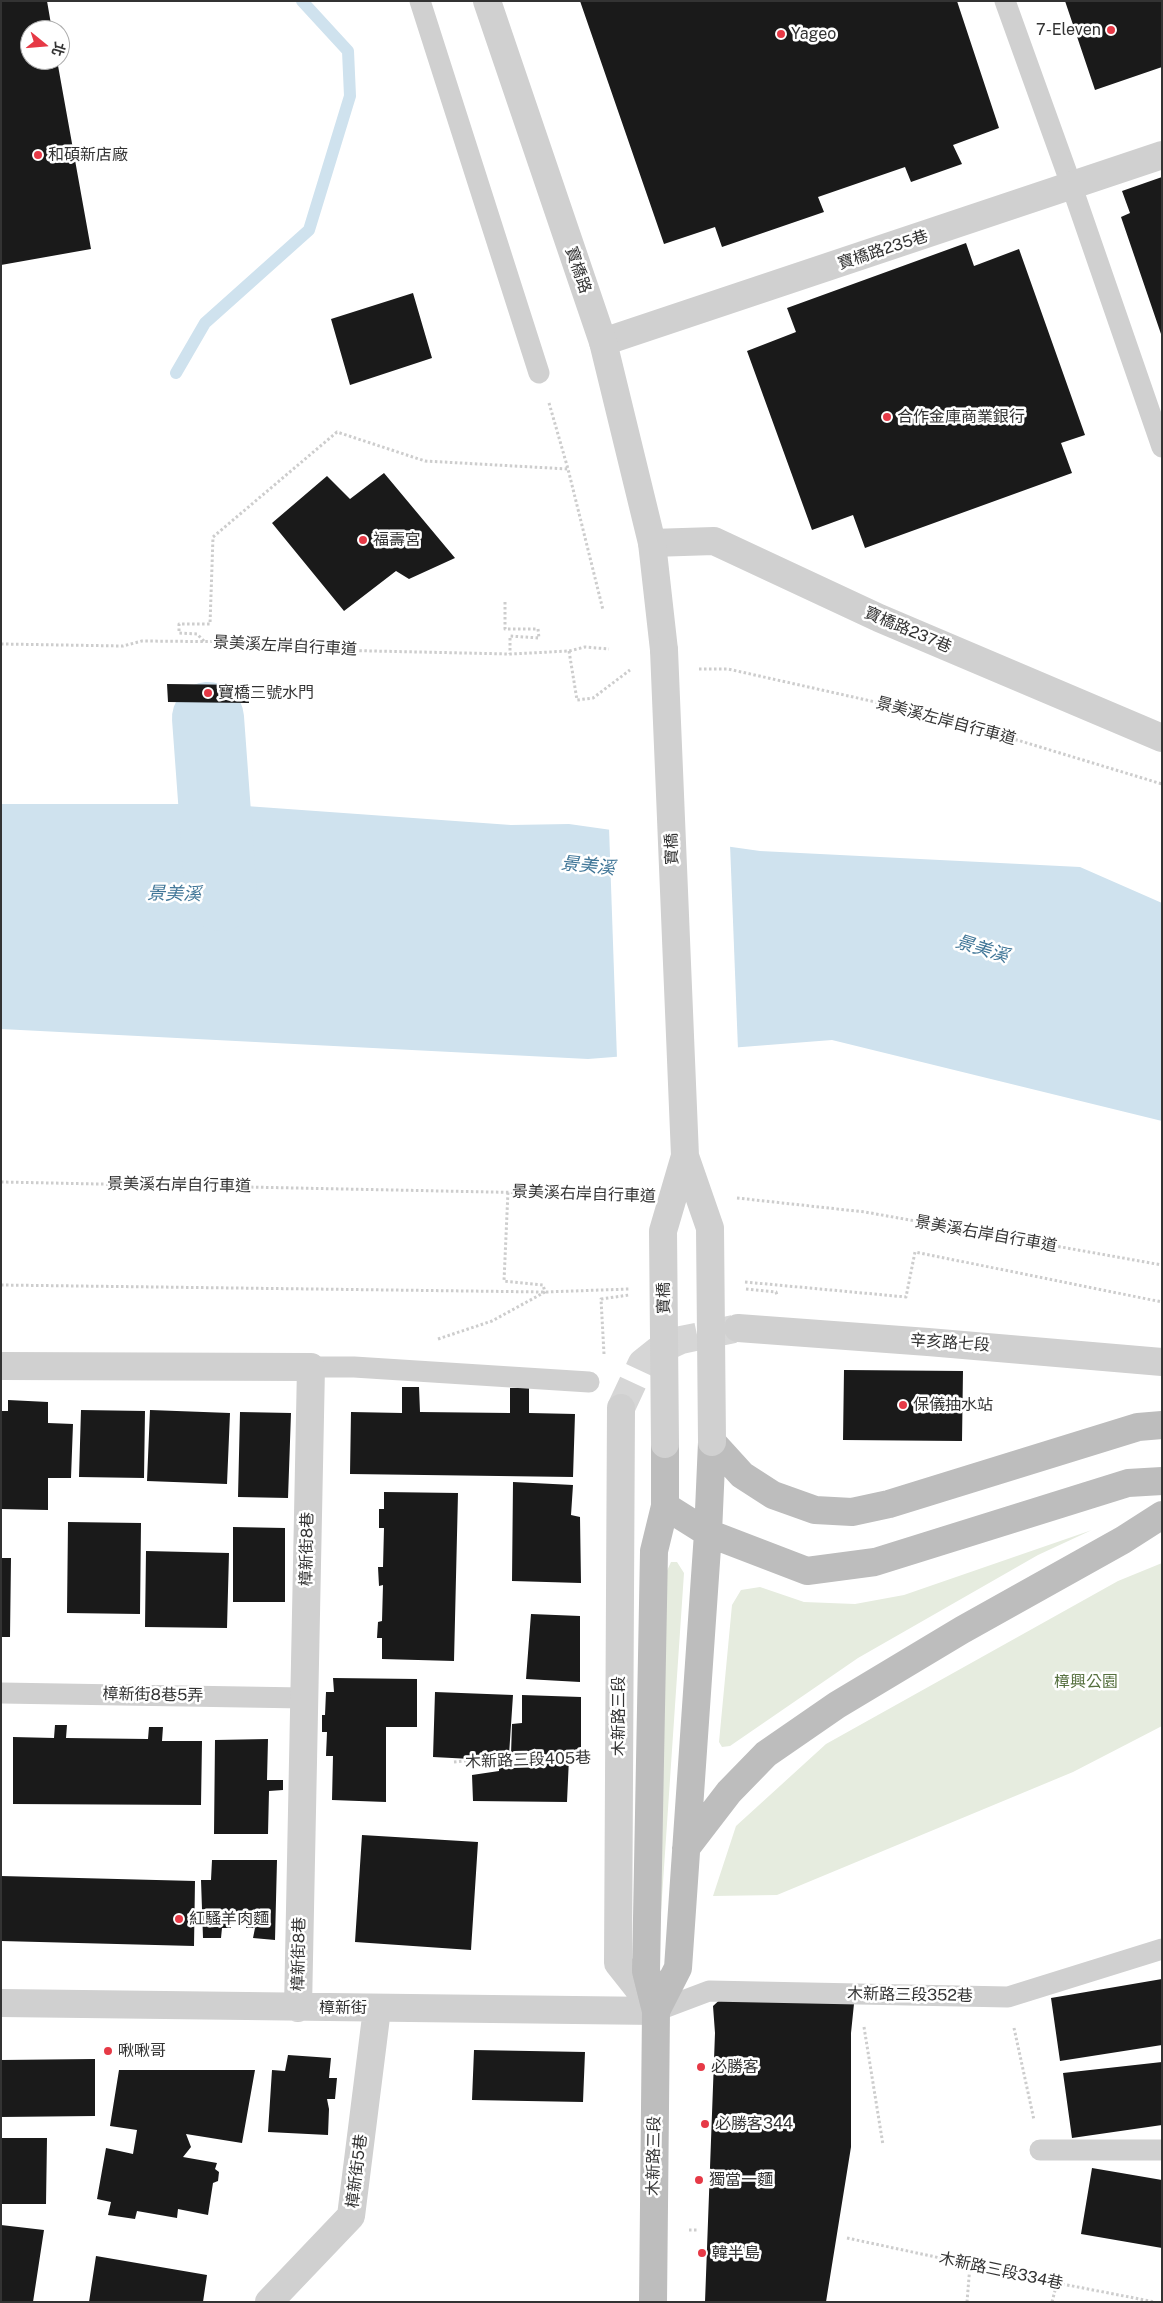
<!DOCTYPE html>
<html>
<head>
<meta charset="utf-8">
<style>
	body { margin:0 }
	#map { position:relative; width:1163px; height:2303px; overflow:hidden; background:#fff; font-family:"Public Sans","Noto Sans TC",sans-serif }
	canvas { display:block }
	.frame { position:absolute; inset:0; border:2px solid #333; pointer-events:none }
	.north { position:absolute; left:20px; top:20px; width:50px; height:50px; box-sizing:border-box; background:#fff; border:1px solid #adadad; border-radius:50%; rotate:107deg; font-size:14px; font-weight:700; line-height:20px; text-align:center; color:#333 }
	.north::after { content:''; display:block; margin:auto; width:18px; height:22px; background:#e63946; clip-path:polygon(50% 0,100% 100%,50% 72%,0 100%) }
</style>
</head>
<body>
<div id="map">
<canvas width="1163" height="2303"></canvas>
<div class="frame"></div>
<div class="north">北</div>
</div>
<script>
const context = document.querySelector('canvas').getContext('2d');
context.lineJoin = 'round';
function paint(path, color) { context.fillStyle = color; context.fill(path, 'evenodd'); }
const poly = rows => new Path2D(rows.map(r => 'M' + r).join(''));
function trace(path, color, width, dash) { context.strokeStyle = color; context.lineWidth = width; context.lineCap = dash ? 'butt' : 'round'; context.setLineDash(dash || []); context.stroke(path); }
function label(font, color, halo, rows, align = 'center') {
  context.font = font + ' "Public Sans","Noto Sans TC",sans-serif'; context.lineWidth = 5; context.setLineDash([]); context.textBaseline = 'middle'; context.strokeStyle = halo; context.fillStyle = color; for (const [text, x, y, turn = 0] of rows) {
    context.save(); context.translate(x, y); context.rotate((+turn || 0) * Math.PI / 180); context.textAlign = isNaN(turn) ? turn : align; if (halo) context.strokeText(text, 0, 0); context.fillText(text, 0, 0); context.restore();
  }
}
paint(poly([
	[1092,1530,1038,1555,858,1658,730,1746,722,1747,719,1742,732,1605,741,1590,760,1587,804,1602,855,1604,904,1595],
	[671,1562,677,1562,684,1573,661,1912,657,1912,665,1575],
	[1162,1563,1162,1726,1073,1772,777,1895,713,1896,736,1826,826,1744,1118,1581]
]), '#e6ecdf');
paint(poly([
	[1,804,218,804,511,825,569,824,760,851,1080,867,1162,903,1162,1121,832,1040,588,1059,1,1029]
]), '#cfe2ee');
paint(poly([
	[609,827,730,844,738,1050,617,1059]
]), '#fff');
trace(poly([
	[176,373,205,323,309,230,350,96,348,51,302,1]
]), '#cfe2ee', 12);
trace(poly([
	[208,718,221,895]
]), '#cfe2ee', 72);
paint(poly([
	[1,1,47,1,52,30,30,30,30,60,57,60,91,249,1,265],
	[580,1,957,1,999,128,953,145,962,164,911,182,905,167,818,197,824,212,722,247,715,227,664,244],
	[1065,1,1162,1,1162,67,1095,90],
	[1162,177,1162,334,1161,334,1121,217,1130,213,1122,191],
	[966,243,974,266,1019,249,1085,435,1061,443,1072,473,865,548,853,515,812,530,747,351,796,332,787,308],
	[413,293,432,358,350,385,331,319],
	[384,473,455,558,409,579,396,571,344,611,272,523,327,476,350,499],
	[167,684,248,685,249,703,168,702],
	[844,1370,963,1371,962,1441,843,1440],
	[402,1387,419,1387,420,1412,510,1413,510,1388,529,1388,529,1413,575,1414,573,1477,350,1474,351,1412,402,1413],
	[8,1400,48,1402,48,1423,73,1424,71,1478,48,1478,48,1510,1,1509,1,1411,8,1411],
	[81,1410,145,1411,144,1478,79,1477],
	[150,1410,230,1413,227,1484,147,1481],
	[240,1412,291,1413,288,1498,238,1497],
	[513,1482,573,1485,571,1515,580,1517,581,1583,512,1581],
	[384,1492,458,1493,454,1661,382,1659,382,1638,377,1638,378,1622,382,1621,383,1585,379,1586,378,1567,383,1567,384,1528,379,1528,379,1509,384,1509],
	[68,1522,141,1523,140,1614,67,1613],
	[233,1527,285,1528,285,1602,233,1602],
	[146,1551,229,1553,227,1628,145,1627],
	[1,1558,11,1558,10,1637,1,1637],
	[531,1614,580,1616,580,1682,526,1679],
	[333,1678,417,1679,417,1727,386,1727,386,1802,332,1800,333,1756,326,1756,327,1732,322,1732,322,1715,325,1715,326,1692,334,1692],
	[435,1692,513,1695,509,1755,471,1759,433,1757],
	[522,1695,581,1697,581,1757,511,1755,512,1724,522,1723],
	[55,1725,67,1725,66,1738,148,1739,149,1727,163,1727,162,1741,202,1741,201,1805,13,1804,13,1737,54,1738],
	[268,1739,267,1780,283,1780,283,1790,269,1791,268,1834,214,1834,215,1740],
	[569,1758,567,1802,473,1801,472,1775,499,1771,499,1762,512,1759],
	[362,1835,478,1842,471,1950,355,1942],
	[212,1860,277,1860,275,1940,253,1938,255,1928,246,1928,246,1912,229,1912,231,1928,222,1928,221,1938,203,1938,201,1880,211,1880],
	[1,1876,195,1881,194,1946,1,1941],
	[1162,1979,1162,2045,1060,2061,1051,1998],
	[855,1994,851,2033,851,2147,826,2302,705,2302,715,2033,713,2006,724,1996],
	[474,2050,585,2052,583,2102,472,2100],
	[288,2055,331,2058,329,2078,337,2078,335,2099,327,2099,329,2109,328,2135,268,2132,272,2070,285,2071],
	[95,2059,95,2116,1,2117,1,2060],
	[1162,2062,1162,2125,1072,2138,1063,2073],
	[119,2070,255,2070,242,2143,186,2134,191,2147,183,2157,217,2163,215,2169,219,2172,218,2181,213,2183,208,2215,178,2209,177,2218,137,2211,135,2219,108,2215,111,2202,97,2199,106,2148,133,2154,137,2130,110,2126],
	[1,2138,47,2138,46,2204,1,2204],
	[1092,2168,1162,2180,1162,2248,1081,2234],
	[1,2225,44,2230,33,2302,1,2302],
	[96,2256,207,2275,203,2302,89,2302]
]), '#1a1a1a');
trace(poly([
	[621,1408,642,1363,657,1351,681,1340,734,1329]
]), '#d6d6d6', 28, [28, 14]);
trace(poly([
	[549,403,568,469,603,610],
	[505,602,505,629,538,629,539,638,510,636,510,654],
	[204,641,197,634,179,633,179,624,210,624,213,537,337,432,425,461,568,469],
	[1,644,123,646,142,641,257,642,282,649,510,654,569,651,585,647,609,649],
	[569,651,577,700,593,698,630,670],
	[699,669,728,669,938,716,1162,784],
	[1,1182,638,1195],
	[737,1198,865,1212,1162,1265],
	[745,1282,906,1297,915,1252,1162,1302],
	[1,1285,545,1292,629,1289],
	[746,1289,776,1292,777,1295],
	[438,1339,492,1321,545,1292,543,1285,504,1281,508,1191],
	[604,1354,601,1299,629,1295],
	[454,1762,507,1757,585,1757],
	[864,2027,883,2145],
	[1014,2028,1034,2120],
	[689,2230,699,2230],
	[847,2238,1057,2283,1155,2302],
	[967,2302,970,2265],
	[1052,2302,1057,2283]
]), '#cdcdcd', 3, [2.5, 2.5]);
trace(poly([
	[420,1,539,373],
	[1005,1,1072,187,1162,447],
	[311,1367,354,1367,589,1382],
	[1,1693,304,1698],
	[656,2011,709,1991,1008,1997,1162,1949],
	[1040,2150,1162,2150]
]), '#d0d0d0', 21);
trace(poly([
	[603,342,1162,155],
	[652,543,714,541,879,618,1162,738],
	[738,1328,928,1342,1162,1362],
	[1,1366,311,1367,298,2008],
	[621,1408,618,1963,656,2011],
	[1,2003,656,2011],
	[269,2302,351,2216,377,2009]
]), '#d0d0d0', 28);
trace(poly([
	[487,1,603,342,652,543,664,650]
]), '#d0d0d0', 28);
trace(poly([
	[712,1442,742,1475,773,1495,815,1510,852,1512,889,1504,1138,1427,1162,1425],
	[665,1506,708,1533,807,1571,875,1562,1128,1483,1162,1481],
	[686,1848,729,1792,766,1754,837,1705,962,1630,1123,1540,1162,1515],
	[656,2011,678,1968,708,1533,712,1442],
	[653,2302,656,2011,646,1971,654,1551,665,1506,665,1444]
]), '#bdbdbd', 28);
trace(poly([
	[664,650,685,1156,710,1228,712,1442],
	[665,1444,663,1231,685,1156]
]), '#d0d0d0', 28);
for (const [x, y, r, color] of [
	[1111,30,5,"#e63946"],
	[781,34,5,"#e63946"],
	[38,155,5,"#e63946"],
	[887,417,5,"#e63946"],
	[363,540,5,"#e63946"],
	[208,693,5,"#e63946"],
	[903,1405,5,"#e63946"],
	[179,1919,5,"#e63946"],
	[108,2051,5,"#e63946"],
	[701,2067,5,"#e63946"],
	[705,2124,5,"#e63946"],
	[699,2180,5,"#e63946"],
	[702,2253,5,"#e63946"]
]) { const dot = new Path2D(); dot.arc(x, y, r, 0, 2 * Math.PI); context.fillStyle = color; context.fill(dot); trace(dot, '#fff', 2); }
label('16px', '#333', '#fff', [
	["7-Eleven",1101,30,"right"],
	["Yageo",791,34],
	["和碩新店廠",48,155],
	["合作金庫商業銀行",897,417],
	["福壽宮",373,540],
	["寶橋三號水門",218,693],
	["保儀抽水站",913,1405],
	["紅騷羊肉麵",189,1919],
	["啾啾哥",118,2051],
	["必勝客",711,2067],
	["必勝客344",715,2124],
	["獨當一麵",709,2180],
	["韓半島",712,2253]
], 'left');
label('16px', '#333', '#fff', [
	["寶橋路235巷",883,250,-18],
	["寶橋路",578,270,71],
	["寶橋路237巷",908,630,23],
	["景美溪左岸自行車道",285,646,3],
	["景美溪左岸自行車道",946,721,15],
	["寶橋",672,849,-92],
	["景美溪右岸自行車道",179,1185,1],
	["景美溪右岸自行車道",584,1194,2],
	["景美溪右岸自行車道",986,1234,10],
	["寶橋",664,1298,-91],
	["辛亥路七段",950,1343,4],
	["樟新街8巷",307,1549,-89],
	["樟新街8巷5弄",153,1695,1],
	["木新路三段",619,1716,-90],
	["木新路三段405巷",528,1760,-2],
	["樟新街8巷",299,1954,-89],
	["木新路三段352巷",910,1995,1],
	["樟新街",343,2008],
	["木新路三段",654,2156,-89],
	["樟新街5巷",357,2171,-83],
	["木新路三段334巷",1001,2271,12]
]);
label('16px', '#56703f', '#fff', [
	["樟興公園",1086,1682]
]);
label('italic 18px', '#3f7597', '#fff', [
	["景美溪",588,866,6],
	["景美溪",174,894,1],
	["景美溪",982,949,17]
]);
</script>
</body>
</html>
